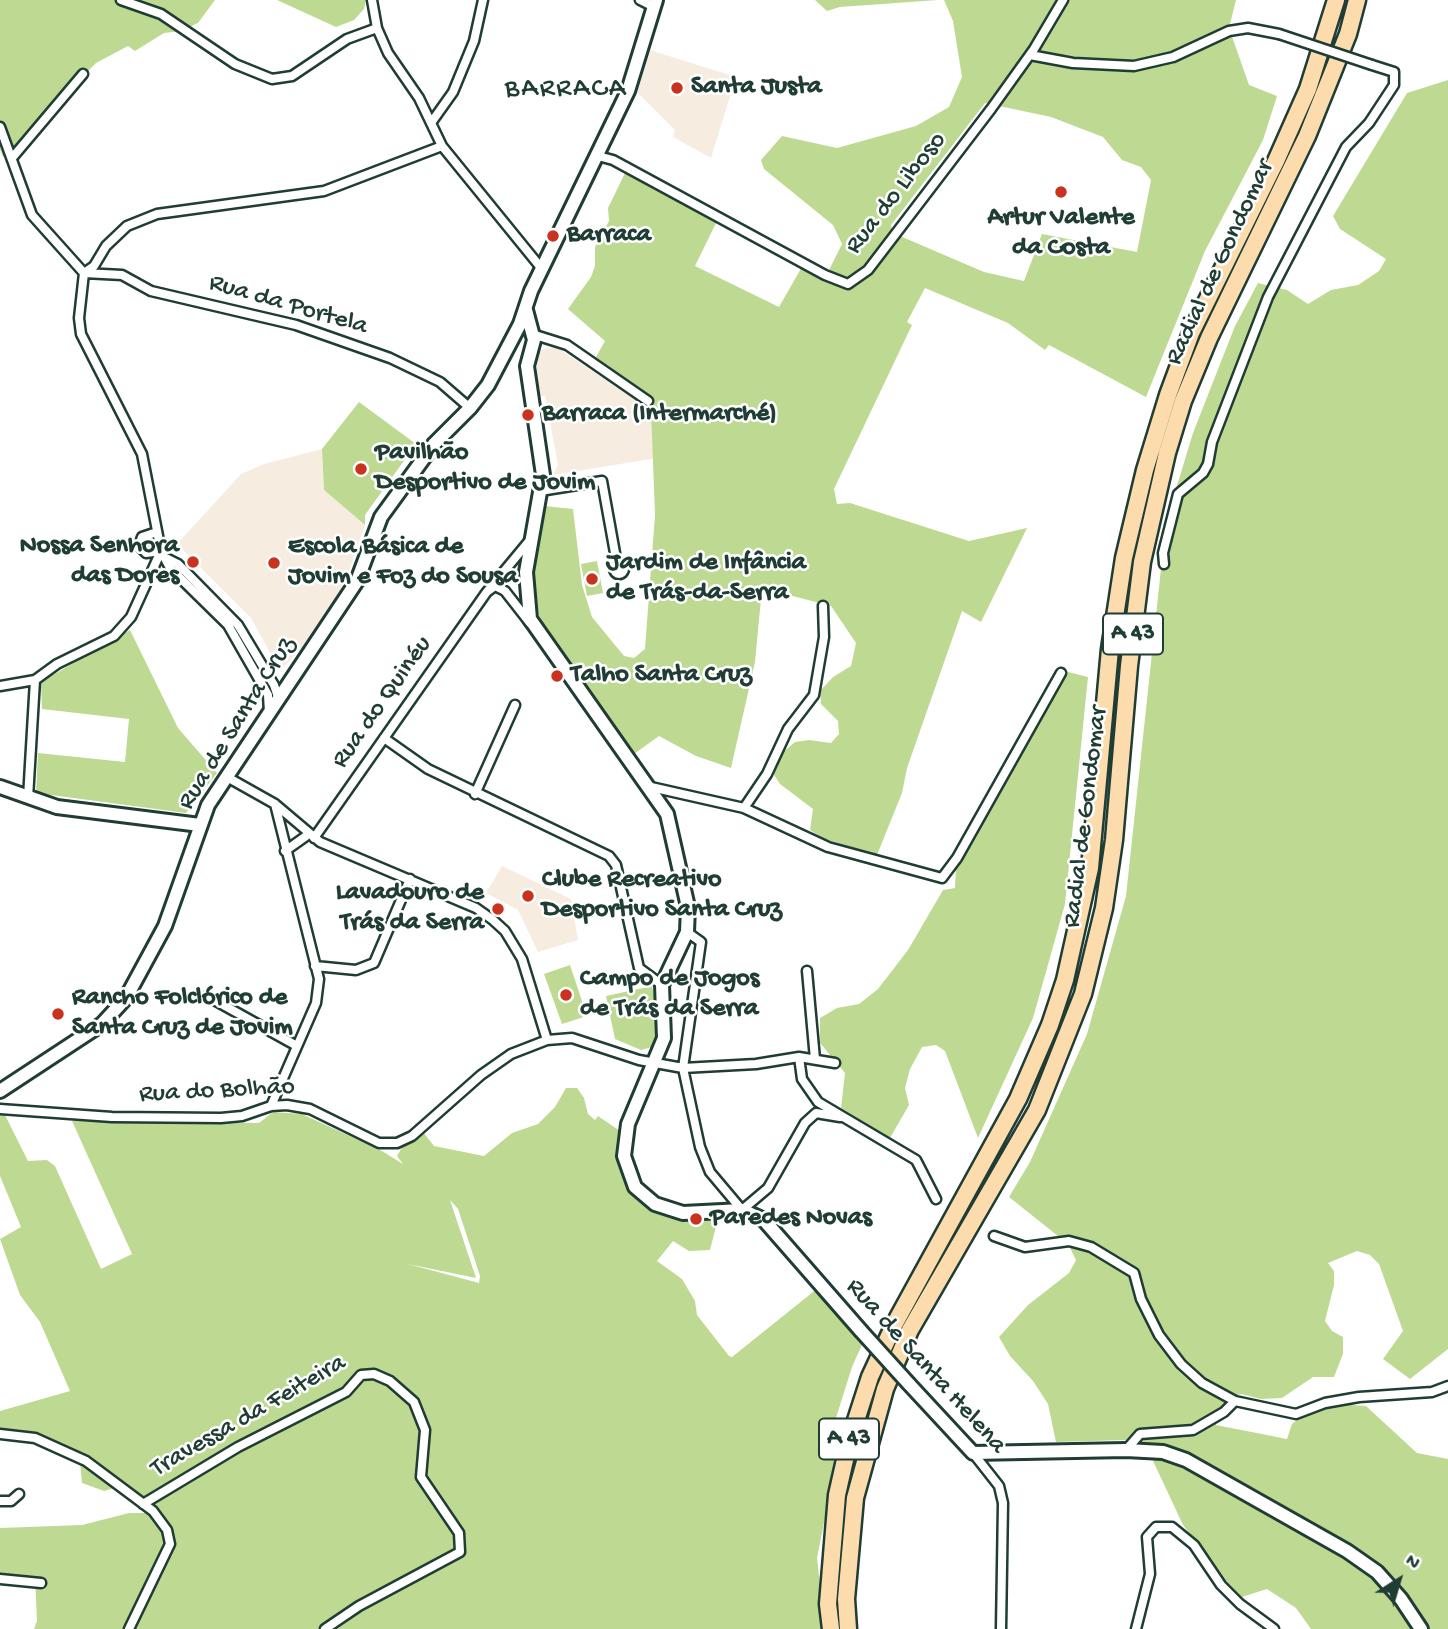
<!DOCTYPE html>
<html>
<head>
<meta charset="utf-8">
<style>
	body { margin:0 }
	#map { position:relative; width:1448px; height:1629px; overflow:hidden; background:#fff; font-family:"Gochi Hand",sans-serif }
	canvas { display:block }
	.north { position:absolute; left:1364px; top:1545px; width:70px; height:70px; -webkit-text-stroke:5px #fff; paint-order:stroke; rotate:37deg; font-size:19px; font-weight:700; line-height:28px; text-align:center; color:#1f3d34 }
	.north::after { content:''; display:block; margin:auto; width:24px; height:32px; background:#1f3d34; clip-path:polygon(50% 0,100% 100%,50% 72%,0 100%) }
</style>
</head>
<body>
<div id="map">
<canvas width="1448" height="1629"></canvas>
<div class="north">N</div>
</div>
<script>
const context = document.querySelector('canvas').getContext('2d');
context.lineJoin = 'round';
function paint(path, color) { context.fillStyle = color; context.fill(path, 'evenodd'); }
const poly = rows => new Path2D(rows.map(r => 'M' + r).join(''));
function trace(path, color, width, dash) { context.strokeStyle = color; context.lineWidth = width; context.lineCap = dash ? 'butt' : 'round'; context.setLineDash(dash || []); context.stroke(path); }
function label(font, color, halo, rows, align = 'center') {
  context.font = font + ' "Gochi Hand",sans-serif'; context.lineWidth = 5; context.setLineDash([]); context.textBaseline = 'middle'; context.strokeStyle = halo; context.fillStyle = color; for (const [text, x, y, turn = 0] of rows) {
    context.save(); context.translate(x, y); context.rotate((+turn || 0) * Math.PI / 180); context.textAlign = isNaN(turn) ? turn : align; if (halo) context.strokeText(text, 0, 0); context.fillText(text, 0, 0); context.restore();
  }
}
paint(poly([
	[650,50,736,77,711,158,673,137,675,130,637,92],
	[556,347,651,410,657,458,553,475,558,465,545,396,539,396,536,358,542,349],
	[322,449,324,490,365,525,345,582,309,640,280,671,251,618,177,544,241,474,264,464],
	[502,866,571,899,578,940,538,952,518,910,486,893]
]), '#f7ece0');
paint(poly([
	[0,0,215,0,198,23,181,31,164,33,135,51,128,46,96,63,3,157,0,149],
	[277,0,366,0,364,9,354,20,336,27],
	[815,0,938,0,840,7,827,11],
	[944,0,1236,0,1229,28,1249,85,1277,96,1263,140,1205,251,1146,397,1049,345,1045,350,1008,323,925,288,907,322,912,325,834,489,837,504,850,503,969,541,1027,528,981,622,962,611,907,768,902,793,877,855,822,838,810,830,813,809,780,784,771,770,782,753,795,742,809,740,831,743,839,734,838,721,821,704,820,691,833,677,851,666,856,643,831,606,762,588,755,662,731,768,696,756,659,736,634,754,540,618,531,594,544,506,573,509,582,585,592,617,624,656,634,658,645,649,655,515,651,409,623,389,620,377,596,357,605,341,568,309,591,277,595,266,595,247,609,221,608,208,625,173,717,221,695,266,779,307,803,265,825,278,842,244,833,225,764,169,761,160,782,136,837,148,916,126,949,107,962,77,953,21],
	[985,103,1051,117,1103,137,1122,160,1141,167,1151,180,1137,252,1042,234,1024,281,984,272,893,233,891,225],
	[1448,80,1448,1349,1410,1379,1383,1359,1403,1331,1379,1264,1370,1255,1357,1251,1328,1263,1334,1271,1334,1285,1325,1321,1332,1331,1343,1337,1343,1354,1334,1377,1313,1377,1282,1398,1261,1399,1241,1394,1227,1399,1216,1420,1216,1425,1287,1439,1292,1424,1303,1415,1340,1404,1366,1406,1417,1453,1448,1459,1448,1629,1311,1629,1296,1608,1267,1589,1242,1597,1224,1579,1183,1525,1146,1446,1125,1440,1056,1442,1048,1404,1033,1381,1010,1356,999,1337,1028,1305,1069,1273,1076,1260,1068,1244,1009,1197,1030,1162,1087,1034,1126,896,1166,522,1193,433,1235,326,1258,283,1287,290,1308,304,1331,290,1358,285,1379,271,1386,259,1340,229,1333,216,1407,93],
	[359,402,416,444,365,515,365,525,324,490,322,449],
	[597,561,603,593,587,596,581,564],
	[130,630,178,728,217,773,186,813,36,793,38,753,125,762,129,719,42,709,41,682],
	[1068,672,1088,677,1065,904,1033,1018,978,1138,945,1051,936,1045,922,1047,910,1069,905,1088,909,1105,890,1138,841,1108,845,1073,820,1043,820,1018,837,1008,859,1004,878,989,908,950,943,890,955,888,956,866],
	[570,965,587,1016,562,1024,544,974],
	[652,986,661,1030,656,1046,641,1050,615,1039,606,996],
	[566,1088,577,1088,584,1098,588,1114,595,1120,598,1116,620,1131,617,1154,619,1169,652,1208,688,1219,719,1215,710,1250,689,1251,673,1241,657,1261,682,1279,695,1301,697,1315,729,1356,732,1357,818,1288,864,1340,852,1367,835,1421,843,1427,817,1558,825,1629,34,1629,37,1621,35,1577,0,1573,0,1528,82,1525,129,1513,149,1513,141,1497,118,1487,104,1491,82,1483,80,1461,60,1444,0,1430,0,1411,70,1391,40,1322,20,1295,0,1239,21,1227,0,1176,0,1112,3,1111,28,1161,47,1160,55,1166,101,1269,132,1254,72,1121,259,1123,273,1112,302,1114,382,1151,403,1164,397,1156,416,1123,434,1146,484,1156,512,1133,538,1124,555,1107],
	[450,1200,458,1209,480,1276,479,1283,408,1264,476,1278]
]), '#beda92');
const street = poly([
	[121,0,161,14,235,64,272,79,292,76,347,39,377,28],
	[372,0,377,28,388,53,419,98,442,146,542,269],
	[640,0,654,7],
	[1030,55,1073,63,1134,66,1173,57,1229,31,1248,28,1279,34],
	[431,123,453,92,474,41,483,0],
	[0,127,32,215,84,273],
	[598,156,613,160,825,275,848,284,868,270,991,109,1034,49,1063,0],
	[12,158,83,74],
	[84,273,79,318,81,334,142,454,161,551,170,568,228,625,268,695,269,712],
	[84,273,122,275,151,291,296,325,390,358,440,382,470,408],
	[84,273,94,266,106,246,127,226,157,214,324,191,442,146],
	[532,334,567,345,648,401],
	[540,491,602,481,617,564],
	[157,532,142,537,139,546,146,553,161,551],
	[166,558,178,564,238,625,274,685,279,700],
	[1164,564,1163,553,1178,494,1203,473,1208,464,1212,442,1268,297,1346,147,1369,123,1394,85,1394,72,1372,65],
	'614 569a5 5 0 1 1 10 0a5 5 0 1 1-10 0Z',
	[488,591,495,586,505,591,530,623],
	[0,686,35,680,57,664,114,636,131,617,161,551],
	[384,738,428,769,609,856,616,865,639,968,662,985],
	[227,777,275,804,320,842,476,908,493,920,505,931,522,959,547,1040],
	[651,787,744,808,828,847,942,878,957,858,1061,673],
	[475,794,515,705],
	[28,798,35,680],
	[744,808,767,774,788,729,814,695,824,637,823,606],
	[314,838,486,593,530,540],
	[285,851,309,834],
	[687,932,701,942,683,1068,700,1147,710,1172,742,1210,768,1188,805,1123,816,1113,840,1117],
	[315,966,356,970,374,963,410,879],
	[807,971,815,1059],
	[207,996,297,1046],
	[799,1057,802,1079,818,1102,916,1160,936,1199],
	[271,1106,316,1003,319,979,275,804],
	[0,1109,112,1117,221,1118,242,1116,271,1106,287,1105,310,1109,379,1143,397,1143,412,1136,481,1075,511,1054,547,1040,572,1038,639,1060,683,1068,756,1064,799,1057,835,1063],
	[994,1236,1025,1247,1069,1241,1091,1247,1134,1273,1141,1299,1159,1335,1181,1364,1202,1383,1235,1401],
	[0,1434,35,1438,86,1461,153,1511,167,1530,170,1544,129,1629],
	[1126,1450,1140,1434,1193,1430,1224,1412,1235,1401,1296,1414,1325,1403,1359,1397,1432,1392,1448,1386],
	[973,1453,999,1486,1003,1503,1001,1629],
	[0,1501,11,1501,19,1494],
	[143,1504,238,1447,346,1392,361,1375,374,1374,390,1381,414,1402,425,1430,421,1477,459,1533,460,1552,359,1606,325,1629],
	[0,1579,41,1583],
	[1136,1629,1150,1574,1147,1537,1156,1527,1172,1527,1194,1545,1221,1585,1240,1604,1274,1629]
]);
const secondary = poly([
	[526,310,534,340,527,366,543,475,526,572,530,619,667,814,688,907,687,932,662,985,664,1038,628,1124,624,1156,635,1187,655,1204,683,1213,742,1210,764,1220,861,1331],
	[0,787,57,807,200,825],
	[0,1091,102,1024,126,998,165,926,208,805,357,581,381,517,434,444,470,408,488,385,520,324,531,291,628,91,656,0],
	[909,1384,973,1453,1126,1450,1163,1452,1186,1460,1347,1551,1377,1572,1401,1599,1421,1629]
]);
const highway = poly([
	[831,1629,828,1604,837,1495,849,1442,870,1377,894,1325,1018,1099,1050,1025,1065,980,1090,868,1110,649,1124,558,1145,470,1168,395,1191,333,1276,161,1308,89,1336,0],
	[848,1629,846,1599,855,1498,885,1389,910,1330,1037,1110,1083,994,1104,908,1114,840,1129,666,1142,562,1167,453,1183,401,1209,338,1307,136,1348,34,1357,0]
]);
trace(street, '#1f3d34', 13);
trace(secondary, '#1f3d34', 18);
trace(highway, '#1f3d34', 21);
trace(street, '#fff', 8);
trace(secondary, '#fff', 12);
trace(highway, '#fcdcac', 16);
const streetBridge = poly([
	[1279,34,1372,65]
]);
const secondaryBridge = poly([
	[861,1331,909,1384]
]);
trace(streetBridge, '#1f3d34', 13, []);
trace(secondaryBridge, '#1f3d34', 18, []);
trace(streetBridge, '#fff', 8);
trace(secondaryBridge, '#fff', 12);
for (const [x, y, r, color] of [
	[677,88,7,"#c8321e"],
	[1061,192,7,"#c8321e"],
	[553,236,7,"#c8321e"],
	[528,415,7,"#c8321e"],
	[361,469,7,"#c8321e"],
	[193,562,7,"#c8321e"],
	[274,563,7,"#c8321e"],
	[592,579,7,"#c8321e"],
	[557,676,7,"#c8321e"],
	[528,896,7,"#c8321e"],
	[498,909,7,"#c8321e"],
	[566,995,7,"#c8321e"],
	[58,1014,7,"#c8321e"],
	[696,1219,7,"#c8321e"]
]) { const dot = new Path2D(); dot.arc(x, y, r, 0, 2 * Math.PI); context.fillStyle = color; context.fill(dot); trace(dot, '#fff', 2.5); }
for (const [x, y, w] of [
	[1133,634,60],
	[849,1439,60]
]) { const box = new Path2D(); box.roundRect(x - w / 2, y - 20.5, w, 41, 5); context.fillStyle = '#fff'; context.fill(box); trace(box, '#1f3d34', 2); }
label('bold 24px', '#1f3d34', null, [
	["A 43",1133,634],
	["A 43",849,1439]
]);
label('bold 26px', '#1f3d34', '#fff', [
	["Santa Justa",691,88],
	["Artur Valente",1061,219,"center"],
	["da Costa",1061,249,"center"],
	["Barraca",567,236],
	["Barraca (Intermarché)",542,415],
	["Pavilhão",375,454],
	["Desportivo de Jovim",375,484],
	["Nossa Senhora",179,547,"right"],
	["das Dores",179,577,"right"],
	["Escola Básica de",288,548],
	["Jovim e Foz do Sousa",288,578],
	["Jardim de Infância",606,564],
	["de Trás-da-Serra",606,594],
	["Talho Santa Cruz",571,676],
	["Clube Recreativo",542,881],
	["Desportivo Santa Cruz",542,911],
	["Lavadouro de",484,894,"right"],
	["Trás da Serra",484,924,"right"],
	["Campo de Jogos",580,980],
	["de Trás da Serra",580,1010],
	["Rancho Folclórico de",72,999],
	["Santa Cruz de Jovim",72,1029],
	["Paredes Novas",710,1219]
], 'left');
label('26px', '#1f3d34', '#fff', [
	["Rua do Liboso",897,194,-52],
	["Radial de Gondomar",1221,263,-65],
	["Rua da Portela",288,306,16],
	["Rua do Quinéu",383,703,-55],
	["Rua de Santa Cruz",238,724,-58],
	["Radial de Gondomar",1087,817,-83],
	["Rua do Bolhão",217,1092,-3],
	["Rua de Santa Helena",925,1367,48],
	["Travessa da Feiteira",249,1417,-30]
]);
context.letterSpacing = '2px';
label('28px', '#1f3d34', '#fff', [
	["BARRACA",566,91]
]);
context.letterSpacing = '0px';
</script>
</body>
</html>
